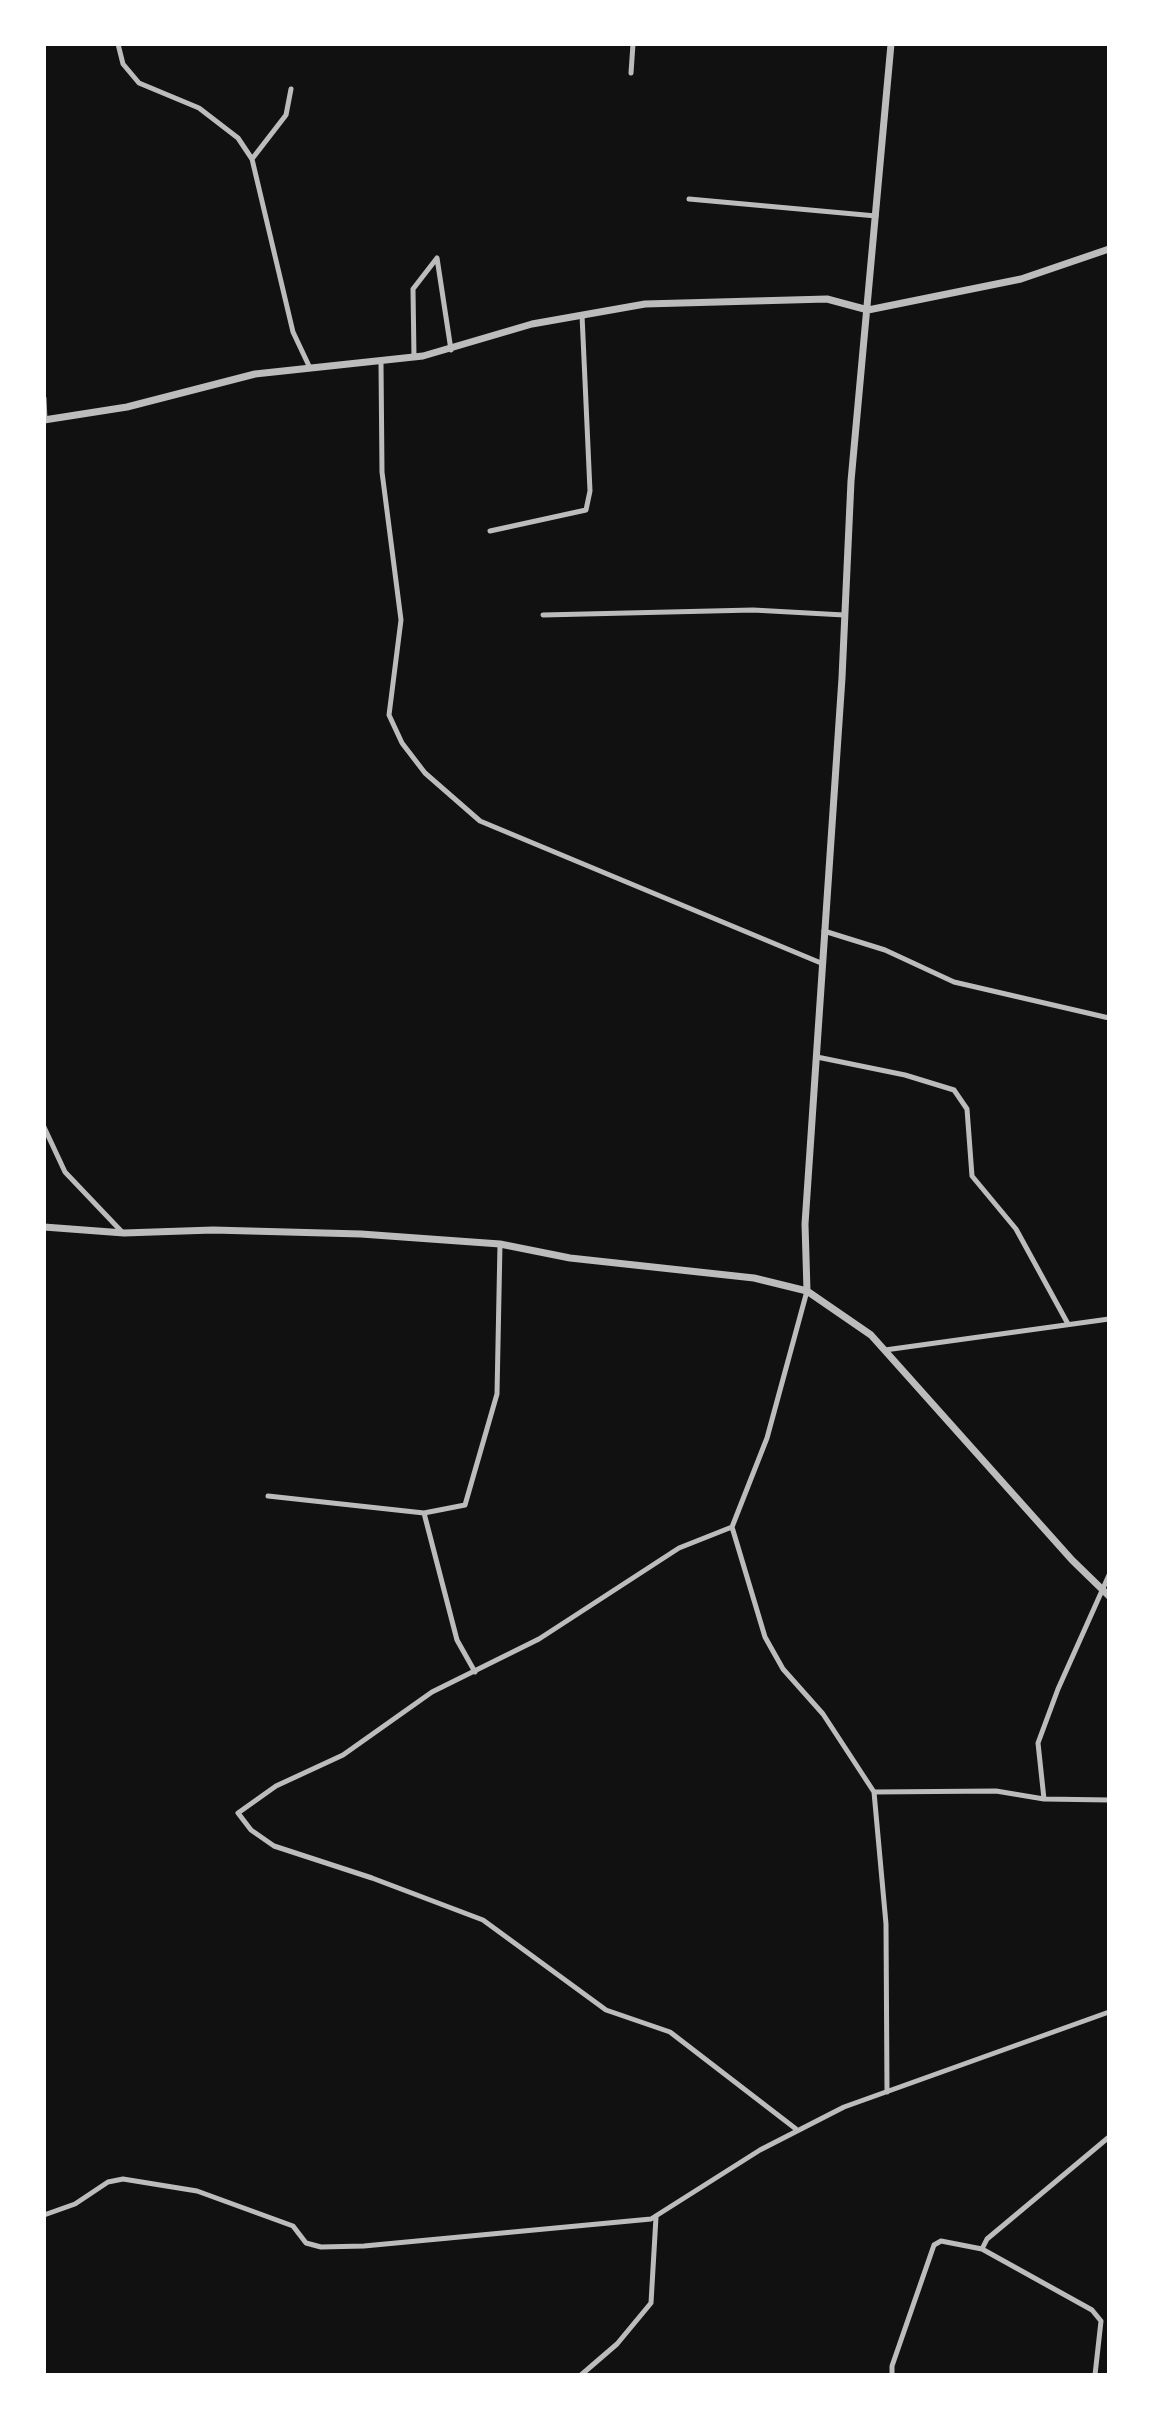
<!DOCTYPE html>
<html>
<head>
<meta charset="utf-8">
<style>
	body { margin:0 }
	#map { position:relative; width:1153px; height:2419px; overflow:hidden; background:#111; font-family:"Libre Baskerville",serif }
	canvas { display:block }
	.frame { position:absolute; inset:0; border:46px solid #fff; pointer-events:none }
</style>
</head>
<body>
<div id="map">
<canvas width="1153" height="2419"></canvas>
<div class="frame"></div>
</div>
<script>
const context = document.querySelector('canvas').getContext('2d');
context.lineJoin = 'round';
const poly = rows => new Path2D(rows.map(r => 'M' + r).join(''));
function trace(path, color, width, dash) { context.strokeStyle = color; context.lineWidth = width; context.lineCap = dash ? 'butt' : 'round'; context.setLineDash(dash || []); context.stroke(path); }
trace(poly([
	[118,44,123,64,139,83,199,108,238,138,252,159,293,332,310,368],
	[631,73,633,44],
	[252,159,286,115,291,89],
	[689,199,876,216],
	[414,357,413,289,437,258,451,350],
	[381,363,382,472,401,620,389,715,402,743,425,773,480,821,821,963],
	[44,398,45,420],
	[490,531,586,510,590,491,582,315],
	[543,615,753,610,844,615],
	[824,931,885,950,954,982,1109,1018],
	[817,1057,905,1075,954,1090,967,1109,972,1176,1016,1229,1068,1324],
	[44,1127,65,1172,123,1233],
	[807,1291,767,1438,732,1527,765,1637,783,1669,823,1714,874,1792,886,1924,887,2092],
	[885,1350,1109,1319],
	[268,1496,424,1513,465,1505,497,1394,500,1244],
	[424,1513,457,1640,475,1672],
	[732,1527,679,1548,539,1639,432,1692,343,1755,276,1786,238,1813,251,1830,274,1846,372,1878,483,1920,606,2010,670,2032,796,2129],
	[874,1792,996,1791,1044,1799,1109,1800],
	[1044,1799,1038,1743,1058,1689,1109,1575],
	[44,2215,75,2204,108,2182,123,2179,197,2191,293,2226,306,2243,321,2247,364,2246,651,2219,760,2150,844,2107,1109,2012],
	[982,2249,987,2239,1109,2137],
	[581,2375,617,2344,651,2303,656,2217],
	[892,2375,892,2366,934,2245,941,2241,982,2249,1092,2310,1101,2321,1095,2375]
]), '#bcbcbc', 5);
trace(poly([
	[44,420,127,407,255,374,423,356,532,324,645,304,827,299,868,310,1021,279,1109,249],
	[44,1227,124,1233,213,1230,361,1234,500,1244,570,1258,754,1278,807,1291,871,1335,1072,1560,1109,1596],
	[807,1291,805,1224,842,678,851,481,891,44]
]), '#bcbcbc', 7);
</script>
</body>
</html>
